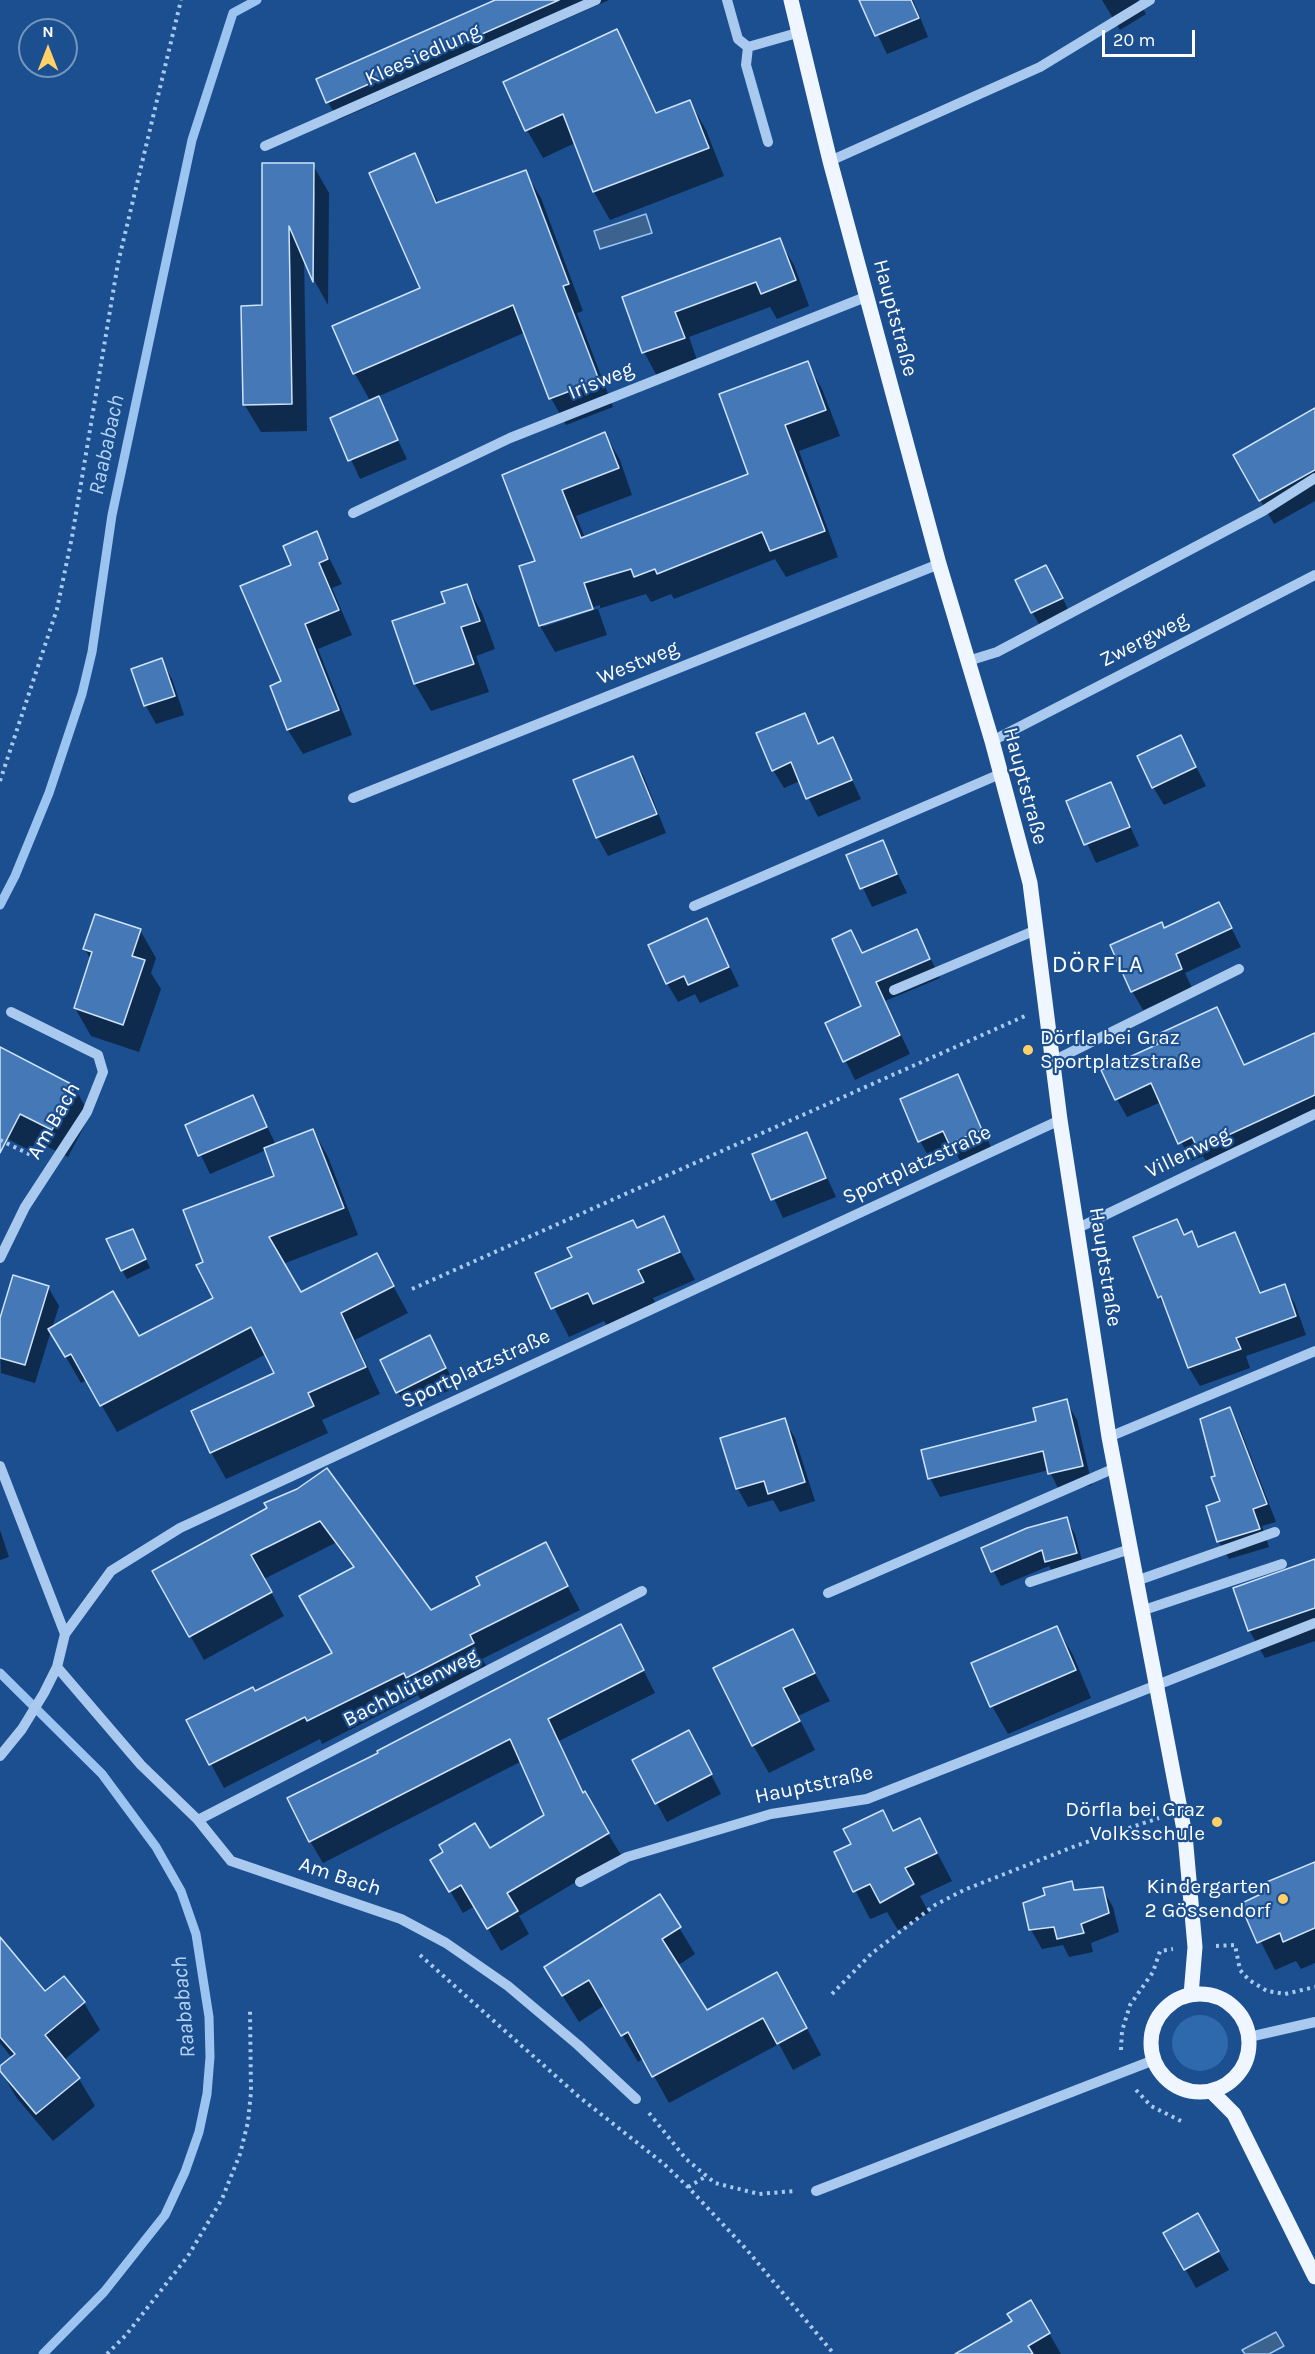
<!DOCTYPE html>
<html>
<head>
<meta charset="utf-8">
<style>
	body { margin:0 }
	#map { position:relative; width:1315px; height:2354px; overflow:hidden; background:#1b4f8f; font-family:Karla,sans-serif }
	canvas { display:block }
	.north { position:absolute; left:18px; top:18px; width:60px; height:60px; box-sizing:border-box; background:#1b4f8f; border:2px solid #7695bc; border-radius:50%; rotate:0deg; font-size:16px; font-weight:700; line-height:24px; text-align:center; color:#fff }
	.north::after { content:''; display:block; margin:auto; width:21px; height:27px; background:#ffd166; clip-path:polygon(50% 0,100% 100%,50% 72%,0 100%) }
	.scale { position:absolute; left:1102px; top:30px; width:93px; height:27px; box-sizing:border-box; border:3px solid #fff; border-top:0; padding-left:8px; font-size:18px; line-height:21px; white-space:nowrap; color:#fff; -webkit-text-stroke:4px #1b4f8f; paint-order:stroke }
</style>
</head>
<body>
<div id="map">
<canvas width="1315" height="2354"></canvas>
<div class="north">N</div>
<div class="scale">20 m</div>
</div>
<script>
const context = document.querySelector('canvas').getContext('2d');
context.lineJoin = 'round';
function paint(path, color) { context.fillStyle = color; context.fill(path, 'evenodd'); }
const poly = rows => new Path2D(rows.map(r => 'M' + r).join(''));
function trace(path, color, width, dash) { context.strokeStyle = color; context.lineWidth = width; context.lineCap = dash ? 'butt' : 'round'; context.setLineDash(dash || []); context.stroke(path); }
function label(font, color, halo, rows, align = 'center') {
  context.font = font + ' Karla,sans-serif'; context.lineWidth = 4.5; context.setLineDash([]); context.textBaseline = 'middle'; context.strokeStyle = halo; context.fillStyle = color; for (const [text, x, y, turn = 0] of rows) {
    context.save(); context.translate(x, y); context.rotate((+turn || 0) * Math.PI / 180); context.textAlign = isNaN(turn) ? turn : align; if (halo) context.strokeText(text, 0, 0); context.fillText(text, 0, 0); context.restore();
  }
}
paint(poly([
	'1172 2043a28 28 0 1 1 56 0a28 28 0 1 1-56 0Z'
]), '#2e69ad');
const water = poly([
	[646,214,652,233,600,249,594,231,646,214],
	[1276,2332,1284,2346,1269,2354,1245,2354,1242,2350,1276,2332]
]);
paint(water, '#3c6290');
trace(water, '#9cc4f0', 1.5);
paint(poly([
	[500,0,609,0,338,120,328,102],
	[861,0,913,0,928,37,887,54],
	[1102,0,1138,0,1146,14,1120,30],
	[616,31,658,114,690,102,706,130,724,176,610,220,594,192,575,143,543,158,527,130],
	[414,155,439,204,525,172,541,198,583,311,577,313,613,407,566,425,551,398,526,332,377,397,407,459,360,479,332,418,371,402,355,374,334,327,422,289],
	[263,165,313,165,329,193,328,305,314,280,315,191,312,191,304,258,307,431,261,432,244,404,263,307],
	[779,240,794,265,809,306,777,319,770,307,689,337,698,363,658,378,644,352,624,298],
	[807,363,822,389,840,436,799,451,838,557,786,577,775,559,674,599,671,594,651,602,646,594,598,609,607,635,555,652,540,626,521,567,537,562,504,476,605,434,620,460,632,495,576,516,585,538,750,474],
	[600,605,600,608,543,627,543,623],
	[1315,408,1315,501,1274,524,1235,456],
	[317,533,342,584,332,588,352,635,318,649,352,735,303,754,288,730,272,687,283,682,293,566],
	[466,585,482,613,495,649,476,656,489,692,431,711,415,684,447,604],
	[1056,585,1072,617,1043,631,1032,612],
	[161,660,172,679,184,715,156,724,146,706,133,670],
	[804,715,820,745,833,739,861,799,818,817,800,781,784,788,773,770],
	[1181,737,1206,786,1164,805,1153,787],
	[633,758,644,777,666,833,608,856,598,838,575,781],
	[1111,784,1139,846,1096,863,1068,801],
	[882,842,907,893,872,907,848,856],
	[1219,904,1241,947,1185,973,1192,988,1143,1010,1132,991,1164,929],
	[707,920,739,986,700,1003,695,994,678,1002,667,983],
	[140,930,156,958,151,973,161,989,139,1052,91,1036,75,1008,91,960,85,949],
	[917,931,940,978,885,1001,910,1054,855,1080,827,1023,862,1007,851,932,863,954],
	[1216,1009,1245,1066,1315,1035,1315,1119,1210,1167,1203,1156,1191,1161,1161,1102,1127,1117,1117,1099,1160,1045],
	[0,1049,74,1087,90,1115,68,1157,36,1141,31,1151,0,1135],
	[957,1076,992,1149,961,1162,954,1150,930,1159,920,1141],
	[253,1097,276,1145,313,1130,328,1157,358,1235,283,1264,300,1294,391,1282,408,1313,355,1340,380,1394,322,1420,328,1433,226,1479,211,1452,276,1373,266,1354,117,1432,87,1380,81,1383,51,1331,35,1383,1,1373,0,1323,48,1287,59,1306,52,1328,138,1338,215,1299,205,1263,276,1176,266,1150,210,1174,187,1126],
	[807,1134,836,1197,783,1218,754,1155],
	[663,1218,695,1280,653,1298,659,1310,611,1331,604,1321,569,1337,537,1274],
	[1177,1221,1186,1236,1191,1233,1200,1248,1234,1234,1262,1294,1284,1286,1295,1304,1306,1335,1246,1356,1250,1368,1200,1386,1189,1368,1170,1316,1159,1297],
	[137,1240,150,1268,127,1279,122,1270],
	[440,1355,456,1387,408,1410,398,1392],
	[1066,1401,1077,1420,1092,1485,1060,1492,1049,1470,940,1497,930,1478,1038,1423],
	[1229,1409,1239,1426,1276,1522,1262,1526,1269,1547,1229,1559,1219,1542,1208,1507,1222,1502,1217,1477],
	[784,1420,795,1438,815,1501,780,1512,773,1500,748,1507,738,1489,722,1439],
	[297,1490,431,1611,482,1586,545,1544,580,1610,482,1659,487,1667,421,1700,418,1695,322,1744,320,1739,224,1788,188,1721,255,1693,334,1653,354,1569,335,1543,264,1579,284,1616,204,1660,154,1572,269,1509],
	[1066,1519,1075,1534,1084,1568,1055,1576,1049,1566,1001,1586,983,1549],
	[0,1530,9,1557,0,1560],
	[1315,1561,1315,1641,1265,1658,1249,1630],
	[621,1626,655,1693,559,1741,584,1794,621,1855,519,1916,529,1934,501,1951,475,1906,463,1913,432,1860,489,1850,546,1816,522,1761,323,1863,310,1841,380,1754],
	[1057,1628,1073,1655,1091,1698,1008,1734,992,1706],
	[792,1631,830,1701,798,1716,815,1750,769,1773,753,1745],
	[699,1751,721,1794,667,1822,634,1761],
	[883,1812,894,1832,920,1820,952,1881,920,1896,929,1913,898,1930,887,1912,870,1919,836,1853,853,1845],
	[1315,1862,1315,1963,1301,1969,1296,1961,1275,1970,1242,1904,1263,1895],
	[1071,1883,1076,1891,1102,1889,1113,1907,1119,1932,1091,1943,1093,1952,1069,1957,1063,1945,1042,1949,1031,1930,1024,1904,1046,1896],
	[660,1896,695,1954,677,1966,706,2012,792,2000,821,2055,793,2070,779,2044,669,2103,644,2058,638,2062,605,2005,579,2022,561,1993],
	[0,1939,45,1993,84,2003,100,2030,64,2060,79,2079,95,2106,53,2141,16,2097,0,2069,12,2058,0,2043],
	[1198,2215,1229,2270,1196,2288,1165,2233],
	[1031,2302,1061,2354,965,2354,1014,2322]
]), '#0007');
trace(poly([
	[0,905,15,876,49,793,82,694,92,652,112,515,192,140,233,13,257,0],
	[0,1673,102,1774,156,1847,181,1891,196,1934,209,2017,210,2057,207,2094,199,2132,185,2172,165,2215,104,2292,43,2354]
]), '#9cc4f0', 9);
const building = poly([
	[495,0,559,0,326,103,316,79,495,0],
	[859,0,911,0,919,18,875,36,859,0],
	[617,29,656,113,690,100,709,148,593,192,563,114,525,131,503,82,617,29],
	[415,153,436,203,526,170,569,284,563,286,599,380,549,399,513,305,353,374,332,326,420,288,369,173,415,153],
	[262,163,314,163,313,282,289,226,292,404,243,405,241,306,262,305,262,163],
	[780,238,796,280,761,294,756,282,675,312,685,338,642,353,622,297,780,238],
	[808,361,826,410,785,425,825,531,770,551,762,532,657,574,655,569,634,577,631,569,584,583,593,609,539,626,519,566,535,561,502,475,605,432,619,468,562,490,581,538,748,474,719,394,808,361],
	[379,396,398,440,348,461,330,418,379,396],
	[1315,408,1315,470,1259,501,1233,455,1315,408],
	[317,531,328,559,319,563,339,610,305,624,339,710,287,730,270,686,281,681,240,586,291,565,283,546,317,531],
	[1046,565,1063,598,1031,613,1015,580,1046,565],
	[467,584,480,621,461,627,474,664,414,684,392,621,445,603,441,592,467,584],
	[162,658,175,696,144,706,131,669,162,658],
	[805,713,818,744,833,737,852,780,806,799,791,762,772,771,756,733,805,713],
	[1181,735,1196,767,1152,788,1137,756,1181,735],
	[633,756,657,814,596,838,573,780,633,756],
	[1111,782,1130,827,1084,845,1066,801,1111,782],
	[883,840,897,874,860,889,846,855,883,840],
	[1219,902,1232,928,1176,954,1182,969,1131,992,1110,945,1162,922,1164,928,1219,902],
	[95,914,141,929,132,956,145,960,123,1025,74,1008,92,952,83,949,95,914],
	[707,918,729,967,688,985,684,976,666,984,648,945,707,918],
	[917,929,930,959,876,982,900,1035,843,1062,825,1023,861,1006,832,939,851,930,862,953,917,929],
	[1217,1007,1244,1065,1315,1033,1315,1095,1198,1149,1192,1137,1178,1144,1151,1083,1115,1100,1101,1070,1158,1044,1154,1036,1217,1007],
	[0,1047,75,1086,52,1130,20,1114,0,1153,0,1047],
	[958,1074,982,1130,949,1144,943,1131,918,1142,900,1099,958,1074],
	[253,1095,267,1127,198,1156,185,1125,253,1095],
	[313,1129,344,1208,269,1237,301,1292,377,1253,394,1286,341,1313,366,1367,308,1393,314,1406,210,1453,191,1411,274,1373,251,1327,100,1406,71,1354,65,1357,48,1329,113,1291,139,1336,213,1298,196,1265,203,1262,183,1210,274,1176,264,1148,313,1129],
	[807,1132,826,1178,771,1200,752,1154,807,1132],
	[664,1216,680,1252,638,1270,644,1282,593,1304,588,1293,551,1309,535,1273,572,1257,567,1248,633,1220,637,1228,664,1216],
	[1177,1219,1184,1235,1192,1231,1198,1247,1235,1232,1260,1293,1285,1284,1296,1316,1236,1338,1241,1349,1188,1368,1161,1296,1158,1298,1133,1237,1177,1219],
	[133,1229,146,1259,121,1271,106,1239,133,1229],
	[13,1275,49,1286,25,1365,0,1358,0,1318,13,1275],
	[430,1335,446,1368,396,1393,380,1360,430,1335],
	[1067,1399,1083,1466,1048,1474,1043,1451,928,1479,921,1450,1036,1421,1033,1408,1067,1399],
	[1230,1407,1267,1504,1253,1509,1260,1529,1217,1542,1206,1506,1220,1501,1211,1477,1215,1476,1200,1419,1230,1407],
	[785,1418,805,1482,768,1494,764,1481,736,1489,720,1438,785,1418],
	[327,1468,431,1610,480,1585,476,1577,546,1542,568,1586,470,1635,474,1643,406,1678,404,1673,307,1721,305,1717,209,1765,186,1720,253,1687,255,1691,332,1653,299,1596,354,1567,320,1521,251,1555,272,1592,189,1637,152,1571,267,1508,264,1503,297,1489,327,1468],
	[1067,1517,1077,1553,1045,1562,1042,1550,991,1572,981,1548,1027,1528,1067,1517],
	[1315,1559,1315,1608,1248,1631,1233,1588,1315,1559],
	[621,1624,644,1670,548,1719,583,1793,585,1791,609,1833,507,1893,518,1911,487,1929,461,1885,449,1892,430,1860,443,1852,439,1845,475,1823,490,1848,544,1815,510,1739,309,1842,287,1798,378,1753,377,1751,621,1624],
	[1057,1626,1076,1670,990,1707,971,1663,1057,1626],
	[793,1629,815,1673,783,1688,800,1721,752,1746,713,1668,793,1629],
	[689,1730,712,1774,655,1804,632,1760,689,1730],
	[883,1810,893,1831,920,1818,937,1853,905,1868,914,1884,880,1903,870,1884,853,1892,834,1852,851,1844,843,1829,883,1810],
	[1315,1862,1315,1928,1283,1942,1280,1933,1257,1943,1240,1904,1261,1894,1257,1886,1315,1862],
	[1072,1881,1074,1890,1103,1887,1109,1913,1081,1924,1084,1933,1057,1939,1054,1927,1029,1930,1023,1903,1045,1895,1043,1888,1072,1881],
	[660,1894,681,1927,662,1939,707,2010,777,1972,807,2028,777,2044,763,2018,652,2077,628,2032,621,2036,589,1980,562,1996,544,1967,660,1894],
	[0,1937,45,1991,64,1976,85,2002,45,2035,80,2078,36,2114,0,2071,0,2066,15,2054,0,2037,0,1937],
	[1198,2213,1219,2251,1184,2270,1163,2233,1198,2213],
	[1031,2300,1050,2333,1028,2346,1033,2354,955,2354,1012,2321,1007,2314,1031,2300]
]);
paint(building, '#4478b7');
trace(building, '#cfe3fa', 1.5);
trace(poly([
	[0,781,57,609,72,537,118,263,181,0],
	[0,1140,33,1156],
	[412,1289,1025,1016],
	[1216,1946,1235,1945,1240,1970,1249,1980,1267,1991,1285,1994,1315,1987],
	[420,1955,578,2096,664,2164,688,2187,747,2250,834,2354],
	[832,1994,871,1954,935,1905,964,1890,1078,1845,1159,1818],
	[1121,2050,1122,2031,1130,2005,1153,1972,1160,1951,1173,1949],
	[1136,2090,1151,2106,1181,2121],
	[649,2113,686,2159,715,2183,759,2194,795,2191],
	[688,2187,705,2177],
	[107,2354,126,2335,188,2256,222,2199,240,2154,248,2122,251,2092,250,2010]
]), '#a9c9ee', 4, [3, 4.5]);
trace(poly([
	[727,0,738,39,748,47,797,33],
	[748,47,746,65,768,142],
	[265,146,596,0],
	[830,161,1040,67,1150,0],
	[353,513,510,438,868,296],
	[968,661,997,652,1263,511,1315,478],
	[992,741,1315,575],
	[353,798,939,564],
	[694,906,1000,774],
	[894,990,1036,930],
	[1053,1061,1239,969],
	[1078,1228,1315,1114],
	[0,1258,25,1207,87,1112,103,1072,98,1055,11,1012],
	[1109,1437,1315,1351],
	[0,1466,65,1634],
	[1136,1581,1275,1532],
	[1030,1582,1130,1549],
	[828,1593,1115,1468],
	[1141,1611,1282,1564],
	[57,1667,141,1765,198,1820,231,1861,401,1919,446,1943,508,1986,578,2045,636,2099],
	[0,1756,22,1729,44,1693,57,1667,65,1634,111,1571,180,1528,1060,1120],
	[198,1820,642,1591],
	[580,1882,627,1857,771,1814,867,1799,1315,1623],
	[1249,2037,1315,2022],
	[816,2191,1154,2060]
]), '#a9c9ee', 10);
trace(poly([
	[791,0,830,161,939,564,992,741,1030,883,1060,1120,1109,1437,1185,1835,1195,1947,1191,1995],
	'1151 2043a49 49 0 1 1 98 0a49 49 0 1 1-98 0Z',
	[1211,2091,1234,2114,1315,2277]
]), '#f0f6ff', 15);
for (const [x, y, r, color] of [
	[1028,1050,6,"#ffd166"],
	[1217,1822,6,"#ffd166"],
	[1283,1899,6,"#ffd166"]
]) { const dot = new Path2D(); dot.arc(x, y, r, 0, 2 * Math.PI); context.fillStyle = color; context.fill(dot); trace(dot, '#1b4f8f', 2); }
label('21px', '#fff', '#1b4f8f', [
	["Kleesiedlung",423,55,-24],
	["Hauptstraße",895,318,75],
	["Irisweg",601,381,-22],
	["Zwergweg",1144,640,-27],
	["Westweg",638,663,-22],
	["Hauptstraße",1025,786,75],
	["Am Bach",54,1121,-60],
	["Villenweg",1188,1153,-26],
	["Sportplatzstraße",917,1165,-25],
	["Hauptstraße",1105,1267,81],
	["Sportplatzstraße",476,1369,-25],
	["Bachblütenweg",411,1688,-27],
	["Hauptstraße",814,1785,-12],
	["Am Bach",340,1877,18]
]);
label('21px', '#fff', '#1b4f8f', [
	["Dörfla bei Graz",1040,1038,"left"],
	["Sportplatzstraße",1040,1062,"left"],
	["Dörfla bei Graz",1205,1810],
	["Volksschule",1205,1834],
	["Kindergarten",1271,1887],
	["2 Gössendorf",1271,1911]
], 'right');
label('italic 22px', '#b5d3f5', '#1b4f8f', [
	["Raababach",107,445,-78],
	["Raababach",184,2007,-95]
]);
context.letterSpacing = '1.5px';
label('24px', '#fff', '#1b4f8f', [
	["DÖRFLA",1098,965]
]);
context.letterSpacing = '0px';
</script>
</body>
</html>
